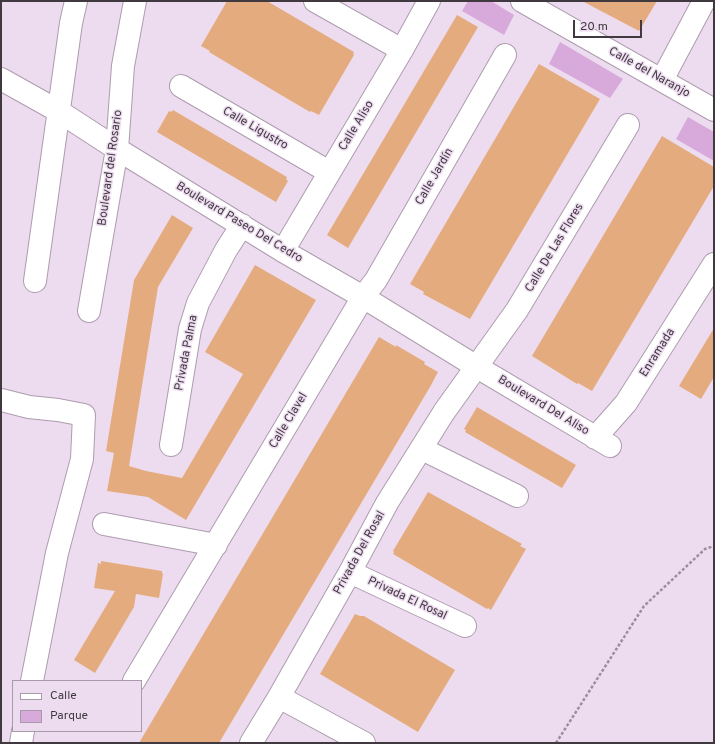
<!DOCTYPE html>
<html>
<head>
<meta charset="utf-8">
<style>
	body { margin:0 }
	#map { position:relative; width:715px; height:744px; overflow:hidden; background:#eddcef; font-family:Overpass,sans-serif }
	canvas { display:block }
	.frame { position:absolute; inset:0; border:2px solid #403940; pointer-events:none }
	.legend { position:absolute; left:12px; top:680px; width:130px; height:52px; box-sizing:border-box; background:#eddcef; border:1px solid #a89ba9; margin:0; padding:5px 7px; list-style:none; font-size:12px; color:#403940 }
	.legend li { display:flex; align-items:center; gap:8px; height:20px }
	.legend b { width:20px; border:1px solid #a89ba9 }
	.scale { position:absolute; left:573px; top:20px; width:69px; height:18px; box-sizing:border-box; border:2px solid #403940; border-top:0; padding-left:5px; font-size:12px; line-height:14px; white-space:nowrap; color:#403940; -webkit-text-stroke:3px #eddcef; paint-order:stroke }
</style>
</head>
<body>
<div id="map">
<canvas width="715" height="744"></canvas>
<div class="frame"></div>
<ul class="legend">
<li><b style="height:5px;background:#fff"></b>Calle</li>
<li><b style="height:11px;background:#d8aadc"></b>Parque</li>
</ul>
<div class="scale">20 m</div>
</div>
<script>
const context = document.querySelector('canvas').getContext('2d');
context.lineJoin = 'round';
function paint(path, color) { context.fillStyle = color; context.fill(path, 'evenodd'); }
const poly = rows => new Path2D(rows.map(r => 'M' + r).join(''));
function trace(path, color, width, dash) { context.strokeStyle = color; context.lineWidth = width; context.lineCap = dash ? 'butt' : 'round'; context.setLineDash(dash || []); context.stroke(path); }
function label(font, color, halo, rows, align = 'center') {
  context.font = font + ' Overpass,sans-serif'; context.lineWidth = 3; context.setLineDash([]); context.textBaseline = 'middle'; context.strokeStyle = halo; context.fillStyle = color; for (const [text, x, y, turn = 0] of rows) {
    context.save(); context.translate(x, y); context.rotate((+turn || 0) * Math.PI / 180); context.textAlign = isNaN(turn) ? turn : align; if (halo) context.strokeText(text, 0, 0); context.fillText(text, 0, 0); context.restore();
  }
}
paint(poly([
	[468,1,491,1,514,15,504,35,462,11],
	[560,42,623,79,610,98,549,64],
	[688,117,714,132,714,161,676,139]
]), '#d8aadc');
paint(poly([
	[227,1,267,1,354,52,353,54,354,55,319,115,311,111,310,112,281,95,209,52,210,51,201,46],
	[582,1,657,1,639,31],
	[457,15,478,27,348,248,327,235],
	[539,64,600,99,470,319,423,294,424,292,410,284],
	[173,110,287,177,286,179,288,181,276,202,157,132,169,111,171,112],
	[662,136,714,167,714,186,592,391,578,383,577,384,532,356],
	[172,215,193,228,158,287,129,466,146,471,182,478,243,374,205,352,255,265,316,300,186,520,148,497,107,491,114,453,106,451,134,280],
	[714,328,714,377,701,399,679,386],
	[379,337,396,347,396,345,425,362,424,364,438,372,430,387,219,743,139,743],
	[477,407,576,465,562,488,465,432,466,430,464,429],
	[428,492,522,544,520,546,526,549,491,610,488,608,487,609,393,554,394,552,393,551],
	[101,561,162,571,162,573,163,574,159,598,136,594,134,607,95,673,74,660,115,591,94,588,98,563,101,564],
	[355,614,360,616,364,616,455,670,418,732,320,674]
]), '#e4ac7e');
const minor = poly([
	[315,1,402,50],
	[522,1,714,110],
	[1,79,60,112,117,149,283,251,363,297,477,367,610,446],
	[662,80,704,1],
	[181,86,329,172],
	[283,251,402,50,429,1],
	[35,281,71,23,76,1],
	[89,311,117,149,123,66,135,1],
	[1,400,29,407,58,410,84,415,82,459,57,553,32,681],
	[595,438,626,403,714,264],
	[171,445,190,329,198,303,226,250,242,225],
	[422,449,517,496],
	[104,524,216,545],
	[350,572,465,626],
	[134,681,363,297,376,280,505,55],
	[279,697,364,743],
	[21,743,23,731],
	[251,743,279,697,350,572,387,503,444,412,517,310,628,125]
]);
trace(minor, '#ad9cae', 24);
trace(poly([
	[556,743,644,606,705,549,714,546]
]), '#9c8f9d', 2.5, [3, 2]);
trace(minor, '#fff', 22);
label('12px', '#403940', '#eddcef', [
	["Calle del Naranjo",649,73,29],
	["Calle Aliso",357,126,-59],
	["Calle Ligustro",255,129,30],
	["Boulevard del Rosario",111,168,-82],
	["Calle Jardín",435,177,-60],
	["Boulevard Paseo Del Cedro",239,223,31],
	["Calle De Las Flores",555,248,-59],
	["Privada Palma",187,353,-79],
	["Enramada",658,353,-58],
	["Boulevard Del Aliso",543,406,31],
	["Calle Clavel",289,421,-59],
	["Privada Del Rosal",360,553,-61],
	["Privada El Rosal",407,599,25]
]);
</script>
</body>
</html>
